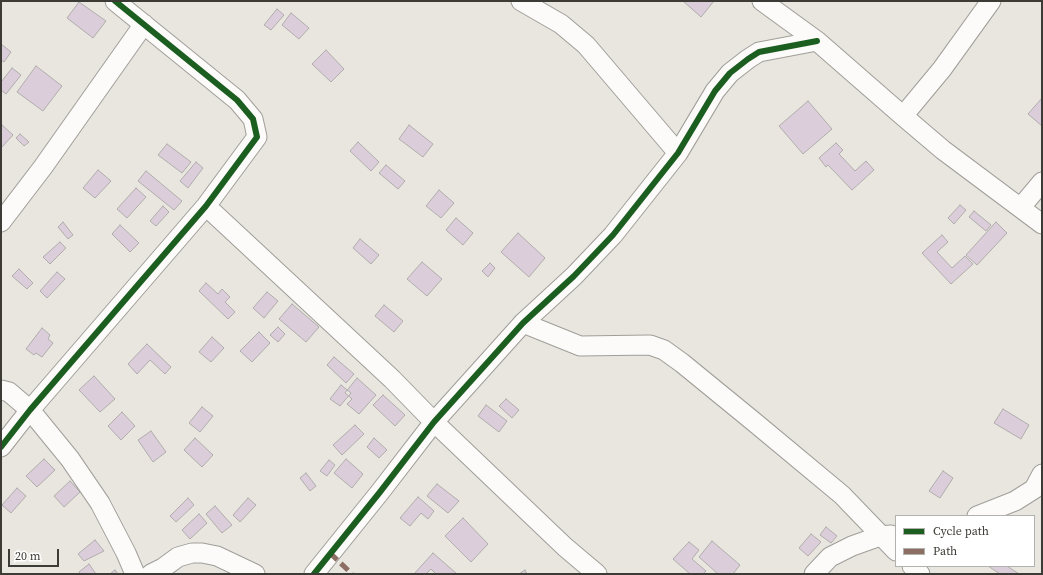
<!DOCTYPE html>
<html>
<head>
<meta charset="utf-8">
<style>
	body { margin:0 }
	#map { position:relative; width:1043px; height:575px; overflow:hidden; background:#e8e6de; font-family:"Source Serif 4",serif }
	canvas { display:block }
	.frame { position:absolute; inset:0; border:2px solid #3d3b35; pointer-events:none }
	.legend { position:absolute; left:895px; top:515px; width:140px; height:52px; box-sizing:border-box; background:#fff; border:1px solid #b1b1ae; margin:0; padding:5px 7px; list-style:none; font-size:12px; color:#3d3b35 }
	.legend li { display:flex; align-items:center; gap:8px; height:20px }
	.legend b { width:20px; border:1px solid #b1b1ae }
	.scale { position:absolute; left:8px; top:549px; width:51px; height:18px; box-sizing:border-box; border:2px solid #3d3b35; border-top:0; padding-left:5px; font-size:12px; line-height:14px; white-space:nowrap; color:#3d3b35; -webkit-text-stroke:3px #fff; paint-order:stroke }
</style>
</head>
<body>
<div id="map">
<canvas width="1043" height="575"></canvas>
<div class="frame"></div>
<ul class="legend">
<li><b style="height:5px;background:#1b5e20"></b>Cycle path</li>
<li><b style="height:5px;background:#8d6e63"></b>Path</li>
</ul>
<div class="scale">20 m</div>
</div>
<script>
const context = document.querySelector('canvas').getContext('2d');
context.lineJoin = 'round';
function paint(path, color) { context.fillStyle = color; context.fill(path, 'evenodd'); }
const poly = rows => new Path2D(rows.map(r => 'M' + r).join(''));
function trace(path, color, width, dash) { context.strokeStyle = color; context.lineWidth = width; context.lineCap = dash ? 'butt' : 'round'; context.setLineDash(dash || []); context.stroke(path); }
const building = poly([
	[683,1,714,1,701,17,683,1],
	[79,2,106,21,93,38,67,18,79,2],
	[277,9,284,15,271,30,264,25,277,9],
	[291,13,309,28,299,39,282,25,291,13],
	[1,44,11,52,4,62,1,60,1,44],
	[326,50,344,69,331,82,312,64,326,50],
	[36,66,62,86,43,111,17,92,36,66],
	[12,68,21,75,6,94,1,90,1,82,12,68],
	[1042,98,1042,126,1028,114,1042,98],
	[808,101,832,129,803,154,779,126,808,101],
	[2,125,13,135,1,148,1,126,2,125],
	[409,125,433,144,423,157,399,139,409,125],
	[20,134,29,142,24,146,16,138,20,134],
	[358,142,379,162,371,171,350,151,358,142],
	[836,143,843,150,839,154,855,171,866,161,874,170,852,190,828,165,826,167,819,158,836,143],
	[167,144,191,162,182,173,158,155,167,144],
	[196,162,203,168,188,188,180,181,196,162],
	[386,165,405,181,398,189,379,173,386,165],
	[98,170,111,181,95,198,83,188,98,170],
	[146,171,182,201,174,210,138,181,146,171],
	[136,188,146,197,127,218,117,209,136,188],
	[439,190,454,203,441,218,426,206,439,190],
	[960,205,966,210,954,224,948,218,960,205],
	[163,206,169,212,156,226,150,221,163,206],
	[974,211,991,225,986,231,969,217,974,211],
	[456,218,473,233,463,245,446,230,456,218],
	[63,222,73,235,68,239,58,227,63,222],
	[996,222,1007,233,977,265,966,255,996,222],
	[120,225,139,243,130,252,112,234,120,225],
	[518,233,545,258,529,277,501,252,518,233],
	[942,235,948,242,937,252,952,268,965,256,973,264,951,284,922,253,942,235],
	[360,239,379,255,371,264,353,248,360,239],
	[60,242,66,248,50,264,43,257,60,242],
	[422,262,442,279,427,296,407,279,422,262],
	[490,263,495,268,488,277,482,271,490,263],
	[19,269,33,283,27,289,12,276,19,269],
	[57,272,65,279,47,298,40,291,57,272],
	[206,283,218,294,222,289,230,297,225,302,235,312,228,319,199,291,206,283],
	[267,292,278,301,264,318,253,308,267,292],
	[292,304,319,327,306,342,279,319,292,304],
	[384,305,403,321,394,332,375,316,384,305],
	[278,327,285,334,278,342,270,335,278,327],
	[42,328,50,335,48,339,53,343,42,357,36,353,34,355,26,349,42,328],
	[259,332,270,343,252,362,240,351,259,332],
	[212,337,224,348,211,362,199,352,212,337],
	[147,344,171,367,165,374,150,360,137,374,128,364,147,344],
	[334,357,354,374,346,383,327,365,334,357],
	[94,376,115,399,100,412,79,390,94,376],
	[357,378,376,395,359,414,347,404,352,399,345,393,357,378],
	[341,385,351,393,340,406,330,399,341,385],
	[383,395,405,415,395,426,373,405,383,395],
	[506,399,519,410,512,418,499,406,506,399],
	[486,405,507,421,499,432,478,416,486,405],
	[202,407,213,416,200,432,189,423,202,407],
	[1003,409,1029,425,1021,439,994,423,1003,409],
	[122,412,135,426,121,440,108,426,122,412],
	[355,425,364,434,342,455,333,445,355,425],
	[151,431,166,452,153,462,138,440,151,431],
	[195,438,213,455,202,467,184,450,195,438],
	[374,438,387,450,379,458,367,447,374,438],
	[44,459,55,470,37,487,26,476,44,459],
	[346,459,363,474,352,488,334,473,346,459],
	[329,460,335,465,327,476,320,471,329,460],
	[943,471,953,478,940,498,929,491,943,471],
	[306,473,316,486,310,491,300,478,306,473],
	[70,481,80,492,64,507,54,496,70,481],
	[437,484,459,501,448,513,427,496,437,484],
	[17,488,26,496,11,513,2,505,17,488],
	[418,497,434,511,428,519,421,513,410,526,400,518,418,497],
	[188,498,194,505,176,522,170,516,188,498],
	[248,498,256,505,240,522,233,515,248,498],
	[215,506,232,525,222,533,206,514,215,506],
	[199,514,207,523,190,539,182,530,199,514],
	[463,518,488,544,471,562,445,536,463,518],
	[826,527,837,536,831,543,820,535,826,527],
	[811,534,821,542,808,556,799,548,811,534],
	[95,540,104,551,84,561,78,554,95,540],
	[712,541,740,565,733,574,718,574,699,557,712,541],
	[689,542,699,550,692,559,706,571,703,574,690,574,673,559,689,542],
	[433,553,457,574,436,574,431,569,426,574,414,574,433,553],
	[89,564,96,574,80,574,79,572,89,564],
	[988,566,1007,566,1019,574,1000,574,988,566],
	[115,570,118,574,110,574,115,570],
	[525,570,527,574,519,574,525,570]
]);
paint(building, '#dbceda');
trace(building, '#afacab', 1);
const minor = poly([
	[521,1,561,24,586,45,678,153],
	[762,1,817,41,903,116,943,150,1042,224],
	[903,116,942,69,991,1],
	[206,206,392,379,434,422,565,547,597,574],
	[1021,207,1042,182],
	[1,222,43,167,144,24],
	[523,323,580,346,650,345,664,350,682,363,753,421,842,495,896,551],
	[1,390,9,392,30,410,70,459,100,503,126,553,135,574],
	[1,447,30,410,206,206,257,137,253,119,237,100,115,1],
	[977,516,1015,501,1034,489,1042,474],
	[912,566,920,574],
	[151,574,163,568,178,557,192,553,202,553,217,556,255,574],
	[314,574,380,492,434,422,523,323,574,276,613,235,678,153,715,91,730,73,748,59,759,52,817,41],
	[814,574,830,557,852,546,880,536,891,535]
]);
trace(minor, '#a09e99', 21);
trace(minor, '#fcfbfa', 19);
trace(poly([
	[330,553,352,574]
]), '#8d6e63', 5, [10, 5]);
trace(poly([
	[1,447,30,410,206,206,257,137,253,119,237,100,115,1],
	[314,574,380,492,434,422,523,323,574,276,613,235,678,153,715,91,730,73,748,59,759,52,817,41]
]), '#1b5e20', 6);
</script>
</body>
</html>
